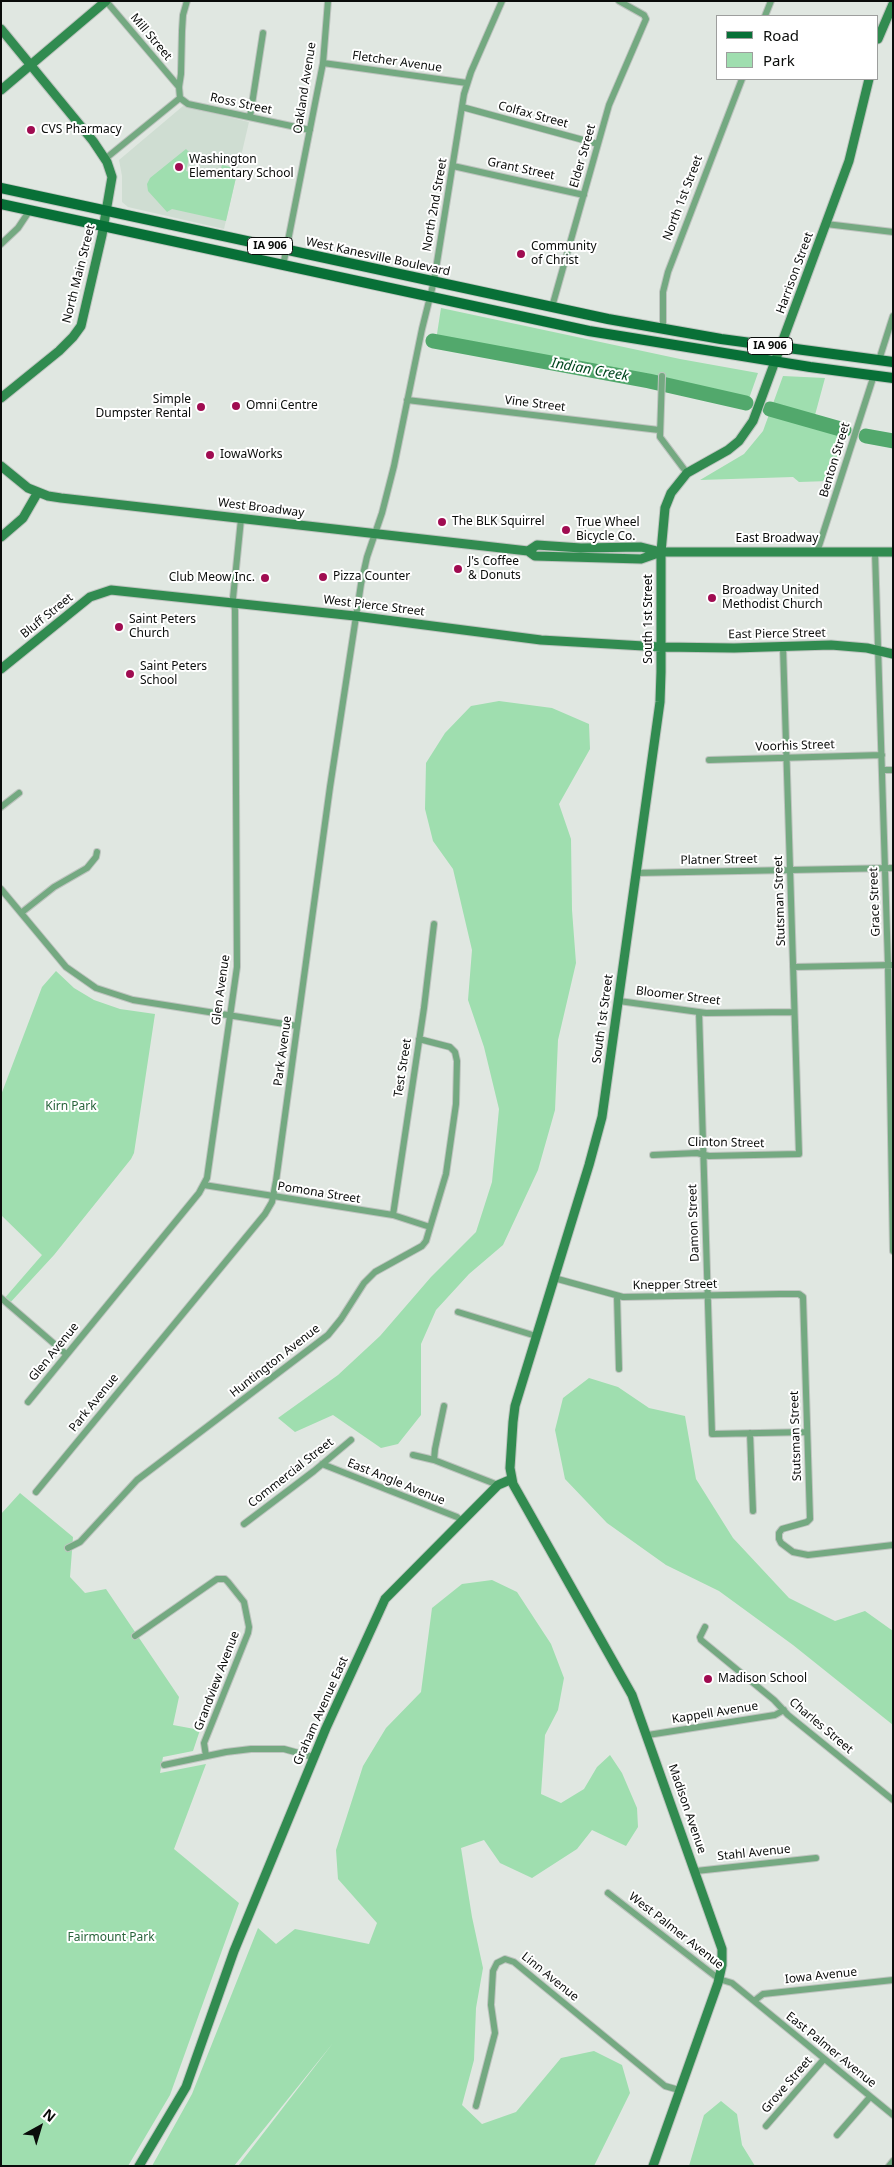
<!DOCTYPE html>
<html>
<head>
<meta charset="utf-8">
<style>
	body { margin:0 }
	#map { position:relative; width:894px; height:2167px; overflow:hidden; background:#e0e7e1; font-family:"Noto Sans",sans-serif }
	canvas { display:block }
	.frame { position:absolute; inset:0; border:2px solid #0a0c0a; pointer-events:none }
	.legend { position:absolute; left:716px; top:15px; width:162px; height:65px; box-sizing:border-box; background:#fff; border:1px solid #9d9e9d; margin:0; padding:6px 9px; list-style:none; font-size:15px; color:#0a0c0a }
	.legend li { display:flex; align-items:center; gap:10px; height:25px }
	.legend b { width:25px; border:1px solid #9d9e9d }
	.north { position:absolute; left:15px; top:2102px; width:50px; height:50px; -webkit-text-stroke:4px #fff; paint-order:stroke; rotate:39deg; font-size:14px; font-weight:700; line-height:20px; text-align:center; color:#0a0c0a }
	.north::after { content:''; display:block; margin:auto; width:18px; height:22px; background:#0a0c0a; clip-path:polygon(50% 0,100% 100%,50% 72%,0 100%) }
</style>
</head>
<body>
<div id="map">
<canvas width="894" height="2167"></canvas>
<div class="frame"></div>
<ul class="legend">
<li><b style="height:6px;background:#087037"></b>Road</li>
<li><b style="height:14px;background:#9fdeaf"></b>Park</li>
</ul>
<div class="north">N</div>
</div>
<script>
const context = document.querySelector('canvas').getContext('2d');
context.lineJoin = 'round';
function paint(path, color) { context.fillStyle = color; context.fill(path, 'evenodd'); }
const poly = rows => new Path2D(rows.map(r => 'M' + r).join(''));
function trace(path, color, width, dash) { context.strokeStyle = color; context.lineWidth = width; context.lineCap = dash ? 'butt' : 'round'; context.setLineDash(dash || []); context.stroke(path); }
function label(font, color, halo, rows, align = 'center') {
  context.font = font + ' "Noto Sans",sans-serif'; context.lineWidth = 4; context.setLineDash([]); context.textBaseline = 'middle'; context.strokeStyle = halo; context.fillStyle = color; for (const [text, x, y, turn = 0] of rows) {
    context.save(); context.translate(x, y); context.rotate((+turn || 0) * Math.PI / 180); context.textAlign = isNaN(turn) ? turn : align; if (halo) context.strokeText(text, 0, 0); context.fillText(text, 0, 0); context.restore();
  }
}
paint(poly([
	[183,106,249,122,224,229,128,207,122,202,122,176,119,160]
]), '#cfddd2');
paint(poly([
	[186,149,190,153,186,171,218,179,222,165,238,169,226,221,172,209,167,212,148,191,147,184,150,178],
	[441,308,680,359,758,373,746,407,669,383,435,347],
	[783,376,825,378,815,415,842,424,834,452,838,453,829,481,799,482,793,477,700,480,744,454,763,431],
	[499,701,552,708,589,724,590,749,559,804,571,839,572,910,576,963,558,1040,555,1110,538,1170,503,1245,469,1274,436,1310,421,1344,421,1415,398,1444,381,1448,333,1415,295,1432,278,1418,338,1375,380,1336,431,1277,476,1232,492,1182,499,1109,484,1047,468,1000,472,950,453,869,433,841,425,809,426,763,445,733,471,706],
	[56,971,74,988,94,1000,120,1009,155,1014,134,1153,131,1159,54,1255,8,1305,3,1300,42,1255,1,1215,1,1095,42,987],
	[589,1378,618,1387,649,1408,685,1416,696,1479,733,1538,789,1598,835,1621,865,1611,893,1631,893,1725,793,1645,719,1591,666,1565,607,1523,565,1479,555,1430,563,1398],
	[20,1493,73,1537,70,1577,85,1593,106,1589,179,1697,173,1725,200,1730,193,1751,163,1757,160,1773,206,1764,174,1849,239,1903,170,2095,128,2166,1,2166,1,1514],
	[492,1580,517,1592,551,1644,564,1678,558,1710,545,1735,541,1794,561,1803,584,1789,597,1767,610,1755,622,1773,637,1808,638,1827,626,1846,592,1830,577,1849,532,1878,500,1863,484,1840,461,1848,472,1917,483,1968,476,2008,474,2060,462,2105,482,2124,516,2112,561,2058,594,2051,622,2065,630,2093,594,2166,238,2166,333,2043,234,2166,152,2166,192,2094,258,1928,276,1944,295,1929,369,1944,377,1923,338,1879,336,1850,363,1766,386,1728,421,1692,432,1608,462,1584],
	[721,2101,737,2114,742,2145,755,2166,689,2166,704,2115]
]), '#9fdeaf');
trace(poly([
	[433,341,649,381,746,403],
	[770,409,844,430],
	[866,436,893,441]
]), '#52a86c', 15);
const street = poly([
	[106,1,179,87],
	[187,1,183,15,182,31,181,74,179,87,180,98,188,104,310,130],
	[765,16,771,1],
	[323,63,467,83],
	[462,107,598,144],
	[250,117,263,33],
	[105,159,180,98],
	[453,166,584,195],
	[826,224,893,232],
	[1,244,18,228,30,210],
	[283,266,323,63,328,1],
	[552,307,609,105,646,19,644,15,619,1],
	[663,329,663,292,668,272,742,79],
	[879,360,893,316],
	[662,376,660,437,687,473],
	[407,400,659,430],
	[817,552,874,375],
	[875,552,888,965,893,1251],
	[709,760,882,755],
	[882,770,893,770],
	[1,807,19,793],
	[636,873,893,868],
	[1,889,66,967,96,988,133,1000,297,1026],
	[21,913,54,887,87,868,96,857,97,852],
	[793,967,892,965],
	[619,1001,706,1013,794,1012],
	[699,1012,712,1434,807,1432],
	[653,1155,697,1153,709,1156,799,1154,783,647],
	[204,1185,393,1215,430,1227],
	[393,1215,424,1008,434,924],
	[554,1278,623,1297,780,1294,799,1294,803,1297,810,1519,807,1522,782,1529,779,1533,779,1539,781,1543,793,1552,808,1555,893,1545],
	[617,1296,619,1369],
	[1,1298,66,1354],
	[458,1312,536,1336],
	[28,1402,199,1193,207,1178,237,967,235,610,233,598,241,519],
	[750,1433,753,1511],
	[413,1455,434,1460,498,1485],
	[434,1460,435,1449,444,1406],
	[322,1464,457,1517,462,1521],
	[36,1492,265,1214,272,1202,276,1181,330,787,361,584,367,557,382,513,394,466,422,329,434,281,464,94,471,72,502,1],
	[244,1524,314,1471,351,1440],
	[68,1548,80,1542,137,1480,328,1335,341,1319,364,1283,375,1272,422,1246,426,1241,446,1174,456,1104,457,1061,455,1052,450,1047,419,1039],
	[705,1627,700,1637,701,1640,774,1700,788,1715,893,1800],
	[135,1636,217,1579,225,1579,228,1582,244,1602,249,1627,248,1633,204,1743,206,1756],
	[648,1735,775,1715,784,1710],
	[164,1765,226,1752,251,1749,284,1749,313,1757],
	[696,1871,816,1858],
	[608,1893,719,1979,732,1983,893,2115],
	[754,2001,763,1994,893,1980],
	[476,2106,495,2033,491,2005,493,1971,497,1963,505,1959,514,1962,665,2086,679,2090],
	[766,2126,824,2059],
	[837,2135,870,2097],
	[889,2166,893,2161]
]);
const secondary = poly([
	[1,29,93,141,107,162,112,177,102,235,81,326,73,337,59,351,1,398],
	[878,39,893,4],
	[1,90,106,1],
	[1,466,28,488,48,496,61,498,528,551,535,556,641,559,661,552],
	[1,537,23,518,38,492],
	[528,551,537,545,581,548,641,547,661,552,893,552],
	[1,669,90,597,111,590,355,616,541,640,661,647,734,648,831,645,867,648,893,654],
	[139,2166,186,2087,234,1951,326,1728,385,1599,498,1485,512,1479],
	[653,2166,718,1983,722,1965,722,1949,632,1695,513,1484,510,1468,513,1422,515,1406,589,1165,602,1117,660,702,661,672,661,552,665,508,671,493,687,473,728,450,739,441,753,421,849,161,869,79]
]);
const primary = poly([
	[1,188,608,319,721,339,893,362],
	[1,204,589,331,810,367,893,378]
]);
trace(street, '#bec4bf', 8);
trace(secondary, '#bec4bf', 11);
trace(primary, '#bec4bf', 12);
trace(street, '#74a981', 6);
trace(secondary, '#318b50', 9);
trace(primary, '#087037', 10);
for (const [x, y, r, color] of [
	[31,130,5,"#a00c51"],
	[179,167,5,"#a00c51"],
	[521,254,5,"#a00c51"],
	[236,406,5,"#a00c51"],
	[201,407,5,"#a00c51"],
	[210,455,5,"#a00c51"],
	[442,522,5,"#a00c51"],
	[566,530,5,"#a00c51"],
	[458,569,5,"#a00c51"],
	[323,577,5,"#a00c51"],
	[265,578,5,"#a00c51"],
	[712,598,5,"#a00c51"],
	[119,627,5,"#a00c51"],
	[130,674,5,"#a00c51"],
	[708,1679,5,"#a00c51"]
]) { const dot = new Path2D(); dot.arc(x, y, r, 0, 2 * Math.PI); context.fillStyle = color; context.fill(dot); trace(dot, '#fff', 2); }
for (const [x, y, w] of [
	[270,246,45],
	[770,346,45]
]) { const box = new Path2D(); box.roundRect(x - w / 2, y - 8.5, w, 17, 4); context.fillStyle = '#fff'; context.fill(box); trace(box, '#0a0c0a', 1); }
label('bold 11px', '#0a0c0a', null, [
	["IA 906",270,246],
	["IA 906",770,346]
]);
label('12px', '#0a0c0a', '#fff', [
	["Mill Street",151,37,50],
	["Fletcher Avenue",397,62,8],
	["Oakland Avenue",305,88,-81],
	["Ross Street",241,104,12],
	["Colfax Street",533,115,15],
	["Elder Street",583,156,-74],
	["Grant Street",521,169,12],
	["North 1st Street",683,198,-69],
	["North 2nd Street",435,205,-80],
	["West Kanesville Boulevard",378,257,12],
	["Harrison Street",795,273,-70],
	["North Main Street",79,274,-76],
	["Vine Street",535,404,7],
	["Benton Street",835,460,-73],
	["West Broadway",261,508,7],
	["East Broadway",777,539],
	["West Pierce Street",374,606,7],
	["Bluff Street",47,616,-39],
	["South 1st Street",649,619,-90],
	["East Pierce Street",777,634,-1],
	["Voorhis Street",795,746,-2],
	["Platner Street",719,860,-1],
	["Stutsman Street",780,901,-92],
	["Grace Street",875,902,-92],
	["Glen Avenue",221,990,-82],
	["Bloomer Street",678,996,7],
	["South 1st Street",603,1019,-82],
	["Park Avenue",283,1051,-82],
	["Test Street",403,1068,-81],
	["Clinton Street",726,1143,1],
	["Pomona Street",319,1193,9],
	["Damon Street",694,1223,-92],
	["Knepper Street",675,1285,-1],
	["Glen Avenue",54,1352,-51],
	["Huntington Avenue",275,1361,-38],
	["Park Avenue",94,1403,-51],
	["Stutsman Street",796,1436,-92],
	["Commercial Street",291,1473,-38],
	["East Angle Avenue",396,1482,22],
	["Grandview Avenue",217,1681,-69],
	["Graham Avenue East",321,1711,-66],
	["Kappell Avenue",715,1713,-9],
	["Charles Street",821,1726,40],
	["Madison Avenue",687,1809,71],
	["Stahl Avenue",754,1853,-6],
	["West Palmer Avenue",676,1931,38],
	["Iowa Avenue",821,1976,-6],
	["Linn Avenue",550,1977,39],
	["East Palmer Avenue",831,2050,39],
	["Grove Street",787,2085,-49]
]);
label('12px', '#0a0c0a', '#fff', [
	["CVS Pharmacy",41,130],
	["Washington",189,160],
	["Elementary School",189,174],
	["Community",531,247],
	["of Christ",531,261],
	["Simple",191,400,"right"],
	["Dumpster Rental",191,414,"right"],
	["Omni Centre",246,406],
	["IowaWorks",220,455],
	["The BLK Squirrel",452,522],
	["True Wheel",576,523],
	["Bicycle Co.",576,537],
	["J's Coffee",468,562],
	["& Donuts",468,576],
	["Pizza Counter",333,577],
	["Club Meow Inc.",255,578,"right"],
	["Broadway United",722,591],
	["Methodist Church",722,605],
	["Saint Peters",129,620],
	["Church",129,634],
	["Saint Peters",140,667],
	["School",140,681],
	["Madison School",718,1679]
], 'left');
label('12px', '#28643b', '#fff', [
	["Kirn Park",71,1107],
	["Fairmount Park",111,1938]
]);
label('italic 14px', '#00451e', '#fff', [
	["Indian Creek",590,370,10]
]);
</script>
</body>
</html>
